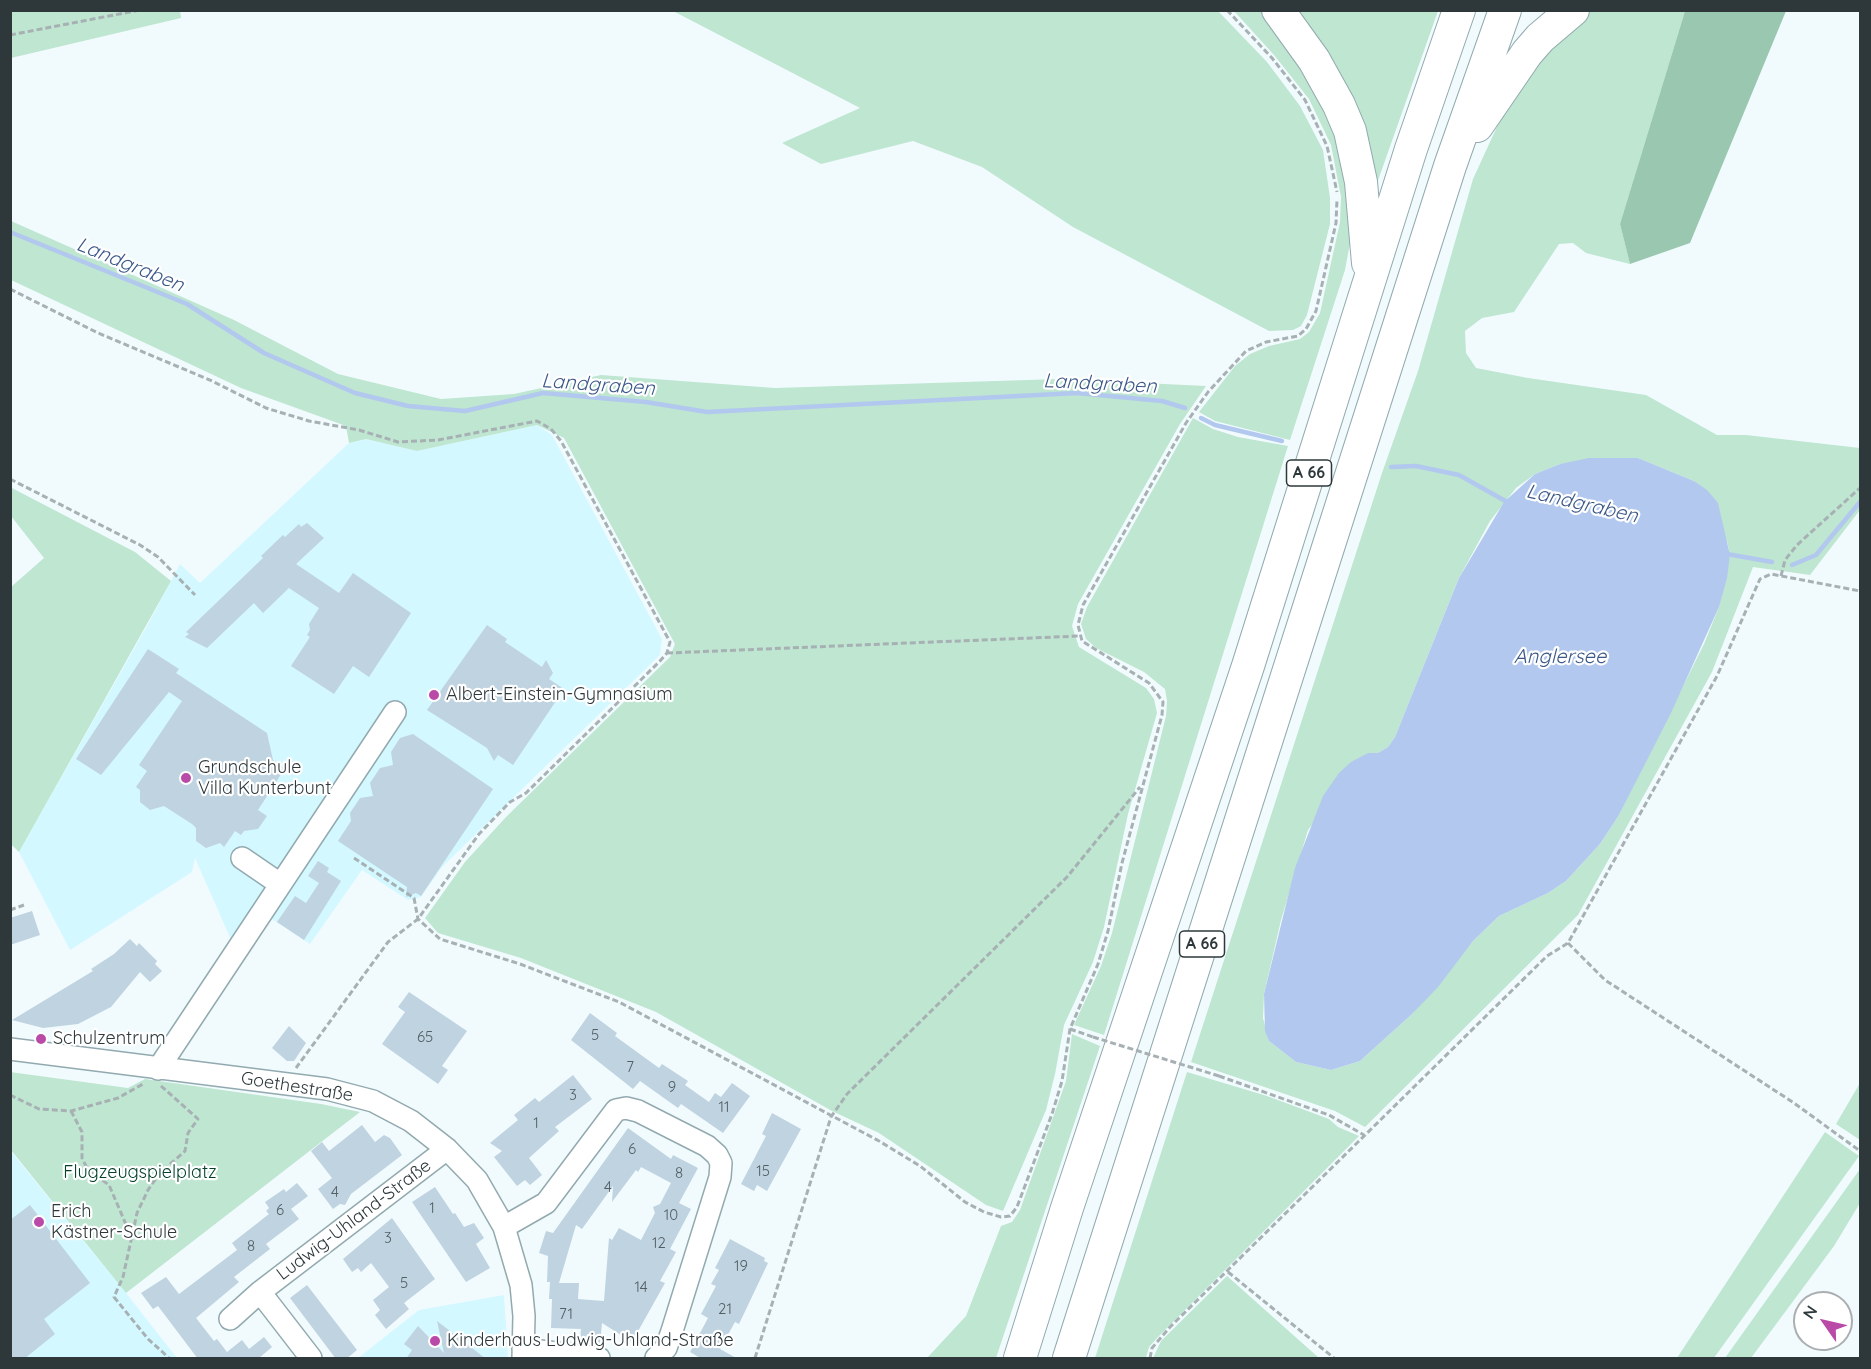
<!DOCTYPE html>
<html>
<head>
<meta charset="utf-8">
<style>
	body { margin:0 }
	#map { position:relative; width:1871px; height:1369px; overflow:hidden; background:#f1fbfe; font-family:Quicksand,sans-serif }
	canvas { display:block }
	.frame { position:absolute; inset:0; border:12px solid #2e383b; pointer-events:none }
	.north { position:absolute; left:1793px; top:1291px; width:60px; height:60px; box-sizing:border-box; background:#fff; border:2px solid #abafb1; border-radius:50%; rotate:304deg; font-size:16px; font-weight:700; line-height:24px; text-align:center; color:#2e383b }
	.north::after { content:''; display:block; margin:auto; width:21px; height:27px; background:#ba4aa7; clip-path:polygon(50% 0,100% 100%,50% 72%,0 100%) }
</style>
</head>
<body>
<div id="map">
<canvas width="1871" height="1369"></canvas>
<div class="frame"></div>
<div class="north">N</div>
</div>
<script>
const context = document.querySelector('canvas').getContext('2d');
context.lineJoin = 'round';
function paint(path, color) { context.fillStyle = color; context.fill(path, 'evenodd'); }
const poly = rows => new Path2D(rows.map(r => 'M' + r).join(''));
function trace(path, color, width, dash) { context.strokeStyle = color; context.lineWidth = width; context.lineCap = dash ? 'butt' : 'round'; context.setLineDash(dash || []); context.stroke(path); }
function label(font, color, halo, rows, align = 'center') {
  context.font = font + ' Quicksand,sans-serif'; context.lineWidth = 4.5; context.setLineDash([]); context.textBaseline = 'middle'; context.strokeStyle = halo; context.fillStyle = color; for (const [text, x, y, turn = 0] of rows) {
    context.save(); context.translate(x, y); context.rotate((+turn || 0) * Math.PI / 180); context.textAlign = isNaN(turn) ? turn : align; if (halo) context.strokeText(text, 0, 0); context.fillText(text, 0, 0); context.restore();
  }
}
paint(poly([
	[537,425,552,435,662,639,660,655,442,867,421,897,408,900,362,870,310,944,255,908,232,942,195,858,192,872,70,950,19,852,148,624,180,564,200,583,349,443,366,439,417,451],
	[10,1150,126,1293,177,1358,11,1358],
	[504,1295,508,1358,358,1358,419,1310]
]), '#d4f8ff');
paint(poly([
	[180,10,181,18,11,58,11,11],
	[1591,10,1685,11,1620,224,1630,264,1586,253,1573,243,1559,244,1514,312,1482,318,1465,331,1466,353,1476,368,1528,378,1646,395,1717,435,1746,435,1860,448,1860,510,1810,575,1753,567,1712,672,1578,915,1365,1127,1335,1111,1191,1062,1382,473,1418,371,1473,179,1507,105,1543,53,1578,16],
	[1638,458,1694,481,1727,541,1730,555,1719,607,1704,644,1619,815,1600,844,1566,881,1548,893,1499,916,1473,941,1411,1015,1360,1061,1331,1070,1296,1062,1269,1041,1263,1018,1264,994,1281,920,1308,830,1368,753,1378,753,1388,747,1395,737,1459,578,1490,521,1516,488,1535,474,1560,464],
	[721,11,1218,11,1267,62,1300,106,1323,150,1330,198,1330,224,1307,315,1301,326,1293,330,1269,331,1073,227,982,167,913,141,821,164,782,143,860,108,673,11],
	[1234,11,1267,11,1344,138,1352,232,1345,270,1290,440,1215,421,1199,412,1235,366,1250,354,1269,346,1300,339,1309,332,1320,313,1340,222,1341,197,1331,145,1309,99,1274,55],
	[1292,11,1438,11,1370,203],
	[11,221,234,320,338,374,441,399,514,394,601,375,775,388,1059,379,1206,386,1180,424,1078,604,1072,626,1079,647,1146,688,1154,699,1157,713,1128,814,1104,927,1093,962,1064,1025,1055,1074,1046,1110,1003,1211,986,1205,879,1133,832,1111,656,1012,521,958,438,933,425,918,465,862,506,817,670,657,675,644,564,438,537,425,417,451,366,439,349,443,346,426,241,388,11,280],
	[1193,418,1213,429,1238,437,1288,446,1104,1035,1074,1025,1101,966,1112,933,1166,716,1167,701,1165,689,1144,672,1096,648,1086,639,1081,624,1087,607],
	[10,487,135,552,171,581,19,852,10,843,11,587,44,558,11,516],
	[1072,1034,1100,1046,996,1358,927,1358,966,1316,1001,1226,1012,1222,1020,1210,1066,1081],
	[10,1072,128,1088,145,1079,321,1104,360,1112,126,1293,11,1150],
	[1187,1072,1267,1096,1329,1119,1338,1127,1359,1136,1158,1337,1149,1347,1146,1358,1095,1358],
	[1860,1083,1860,1140,1836,1124],
	[1825,1132,1859,1156,1714,1358,1677,1358],
	[1860,1169,1860,1203,1834,1246,1751,1358,1725,1358],
	[1227,1276,1319,1358,1153,1358,1161,1341]
]), '#bee6d1');
paint(poly([
	[1685,11,1786,11,1690,243,1630,264,1620,224]
]), '#9ac7b0');
paint(poly([
	[1589,458,1638,458,1694,481,1707,490,1718,503,1730,555,1727,578,1719,607,1671,713,1619,815,1600,844,1566,881,1548,893,1499,916,1473,941,1438,987,1411,1015,1360,1061,1331,1070,1296,1062,1269,1041,1265,1031,1264,994,1295,868,1323,796,1339,773,1351,762,1368,753,1378,753,1388,747,1395,737,1459,578,1504,502,1535,474,1560,464]
]), '#b2c8ee');
trace(poly([
	[10,232,187,304,264,353,355,393,408,406,465,411,543,393,646,402,707,412,1077,393,1162,401,1185,408],
	[1201,418,1215,425,1282,441],
	[1391,467,1416,466,1459,475,1509,503],
	[1727,554,1772,562],
	[1792,565,1816,555,1860,502]
]), '#b2c8ee', 4.5);
paint(poly([
	[307,523,324,538,296,564,339,593,353,573,411,613,369,677,353,666,334,694,291,666,310,637,307,635,310,630,309,624,319,608,289,588,263,613,254,603,207,648,185,637,189,634,186,632,263,558,261,556,283,535,285,537,299,524,301,527],
	[487,625,507,639,505,642,542,667,546,660,553,673,549,679,564,689,513,765,498,755,494,761,487,748,427,710],
	[148,649,179,669,176,673,267,733,273,760,285,768,258,810,267,816,258,829,244,831,241,835,235,831,224,847,220,843,206,848,196,841,196,828,192,824,164,806,150,810,140,802,140,790,136,787,147,771,139,765,182,701,169,692,101,775,76,759],
	[413,734,493,789,421,896,416,893,406,897,407,887,338,841,351,821,350,813,360,798,373,796,370,783,380,768,393,765,391,752,400,738],
	[318,861,329,868,327,872,341,881,304,940,277,922,295,896,306,903,319,883,308,876],
	[32,911,40,935,10,945,10,918],
	[130,939,137,946,139,943,157,961,155,964,162,971,150,982,140,972,111,1007,78,1024,43,1028,12,1020,93,971,91,969,114,954],
	[409,992,467,1031,442,1066,448,1070,438,1084,382,1044,405,1012,398,1007],
	[590,1013,617,1033,615,1036,659,1068,662,1064,688,1081,685,1085,709,1102,715,1093,721,1097,732,1083,750,1096,723,1133,681,1104,678,1108,640,1081,633,1089,571,1040],
	[289,1026,306,1043,294,1061,287,1061,272,1048],
	[573,1075,592,1099,555,1127,559,1131,529,1158,542,1175,530,1185,525,1180,517,1186,494,1157,502,1151,490,1143,518,1120,514,1115,535,1098,539,1102],
	[772,1113,801,1129,767,1191,757,1185,754,1191,741,1184,766,1136,762,1134],
	[362,1125,375,1142,384,1135,390,1138,402,1155,351,1194,345,1205,340,1204,333,1209,318,1189,332,1178,311,1151,322,1142,329,1151],
	[628,1128,671,1159,673,1155,698,1168,679,1203,691,1209,670,1249,676,1252,660,1281,665,1283,632,1342,602,1323,600,1344,580,1342,581,1329,551,1328,552,1299,549,1299,550,1282,547,1282,548,1256,539,1253,546,1231,553,1233],
	[641,1167,671,1183,660,1204,653,1207,655,1213,641,1240,619,1228,612,1240,609,1238,604,1301,578,1299,579,1283,559,1283,576,1225,582,1229,613,1186,612,1202,636,1170,638,1172],
	[297,1183,308,1196,291,1209,299,1219,266,1244,270,1249,234,1277,239,1282,196,1318,214,1341,217,1339,227,1352,242,1340,249,1349,264,1337,272,1347,258,1359,198,1359,158,1306,153,1309,141,1293,166,1277,179,1294,237,1250,232,1243,269,1214,266,1211,269,1208,265,1202,284,1189,286,1192],
	[435,1187,453,1214,455,1213,464,1227,474,1223,484,1238,476,1244,490,1268,466,1282,412,1202],
	[30,1205,90,1283,44,1319,55,1334,24,1359,10,1359,10,1220],
	[392,1218,435,1279,404,1303,409,1309,386,1329,375,1315,380,1310,373,1300,389,1287,371,1263,361,1272,358,1268,352,1272,343,1259],
	[730,1239,765,1258,764,1261,768,1263,739,1324,735,1322,720,1349,738,1359,702,1359,690,1352,708,1318,701,1314,716,1286,711,1284,719,1270,715,1268],
	[307,1285,357,1350,346,1359,336,1359,290,1298],
	[437,1321,458,1337,486,1359,406,1359,412,1350,404,1344,418,1326,444,1353]
]), '#bfd3e0');
const minor = poly([
	[242,858,280,884],
	[10,1049,327,1089,373,1101,411,1121,447,1149,477,1180,504,1227,521,1285,524,1316,523,1358],
	[158,1069,395,712],
	[504,1227,546,1203,616,1110,626,1108,638,1111,707,1146,717,1155,721,1163,720,1177,672,1331,666,1348,656,1358],
	[260,1292,311,1358],
	[230,1319,260,1292,447,1149],
	[523,1349,599,1358]
]);
const highway = poly([
	[1278,10,1314,60,1339,105,1350,131,1361,182,1368,263],
	[1477,126,1527,53,1540,38,1573,10],
	[1020,1358,1067,1208,1248,666,1411,149,1459,10],
	[1069,1358,1450,166,1505,10]
]);
trace(minor, '#92aaaf', 24);
trace(highway, '#92aaaf', 34);
trace(poly([
	[1227,10,1272,58,1305,100,1327,146,1337,192],
	[10,35,140,10],
	[10,289,98,333,212,381,266,408,309,421,359,430,398,442,438,440,537,421,551,429,561,441,670,642,667,653,660,661,526,793,510,802,479,834,418,919,388,942,296,1068],
	[10,479,140,545,158,557,195,595],
	[1781,576,1785,560,1797,545,1860,488],
	[667,653,1079,636],
	[354,858,414,898,418,919,440,939,520,964,619,1002,879,1141,920,1166,965,1202,984,1212,1001,1217,1010,1216,1017,1207,1052,1114,1062,1081,1070,1029,1098,964,1108,931,1122,863,1162,715,1163,702,1149,683,1082,641,1078,625,1083,605,1186,423,1208,392,1246,351,1266,342,1298,336,1306,329,1316,311,1336,223,1337,199],
	[10,910,24,905],
	[1568,943,1605,980,1794,1103,1860,1151],
	[1070,1029,1093,1037],
	[1219,1076,1329,1115,1364,1135],
	[161,1086,198,1119,188,1133,185,1151,159,1174,148,1190,137,1213,123,1277,114,1297,148,1339,169,1358],
	[10,1095,39,1109,71,1111,118,1098,143,1084],
	[71,1111,82,1132,82,1158,88,1170,109,1185,131,1236],
	[1228,1272,1334,1358],
	[755,1358,831,1117,847,1094,1067,877,1140,787],
	[1150,1358,1152,1348,1170,1327,1547,956,1568,943,1717,676,1760,579,1771,574,1860,591]
]), '#a7b1b4', 3, [6, 3]);
trace(minor, '#fff', 21);
trace(highway, '#fff', 32);
trace(poly([
	[1093,1037,1219,1076]
]), '#a7b1b4', 3, [6, 3]);
for (const [x, y, r, color] of [
	[434,695,6,"#ba4aa7"],
	[186,778,6,"#ba4aa7"],
	[41,1039,6,"#ba4aa7"],
	[39,1222,6,"#ba4aa7"],
	[435,1341,6,"#ba4aa7"]
]) { const dot = new Path2D(); dot.arc(x, y, r, 0, 2 * Math.PI); context.fillStyle = color; context.fill(dot); trace(dot, '#fff', 2); }
label('15px', '#525f64', null, [
	["5",595,1035],
	["65",425,1037],
	["7",630,1067],
	["9",672,1087],
	["3",573,1095],
	["11",724,1107],
	["1",536,1123],
	["6",632,1149],
	["15",763,1171],
	["8",679,1173],
	["4",608,1187],
	["4",335,1192],
	["1",432,1208],
	["6",280,1210],
	["10",671,1215],
	["3",388,1238],
	["12",659,1243],
	["8",251,1246],
	["19",741,1266],
	["5",404,1283],
	["14",641,1287],
	["21",725,1309],
	["71",566,1314]
]);
for (const [x, y, w] of [
	[1309,473,45],
	[1202,944,45]
]) { const box = new Path2D(); box.roundRect(x - w / 2, y - 13, w, 26, 4.5); context.fillStyle = '#fff'; context.fill(box); trace(box, '#2e383b', 1.5); }
label('bold 16px', '#2e383b', null, [
	["A 66",1309,473],
	["A 66",1202,944]
]);
label('18px', '#2e383b', '#fff', [
	["Albert-Einstein-Gymnasium",446,695],
	["Grundschule",198,768],
	["Villa Kunterbunt",198,789],
	["Schulzentrum",53,1039],
	["Erich",51,1212],
	["Kästner-Schule",51,1233],
	["Kinderhaus Ludwig-Uhland-Straße",447,1341]
], 'left');
label('18px', '#2e383b', '#fff', [
	["Goethestraße",297,1087,9],
	["Ludwig-Uhland-Straße",354,1220,-37]
]);
label('18px', '#04412a', '#fff', [
	["Flugzeugspielplatz",140,1173]
]);
label('italic 20px', '#3b5889', '#fff', [
	["Landgraben",130,265,22],
	["Landgraben",1100,384,3],
	["Landgraben",598,385,4],
	["Landgraben",1582,504,13],
	["Anglersee",1560,657]
]);
</script>
</body>
</html>
